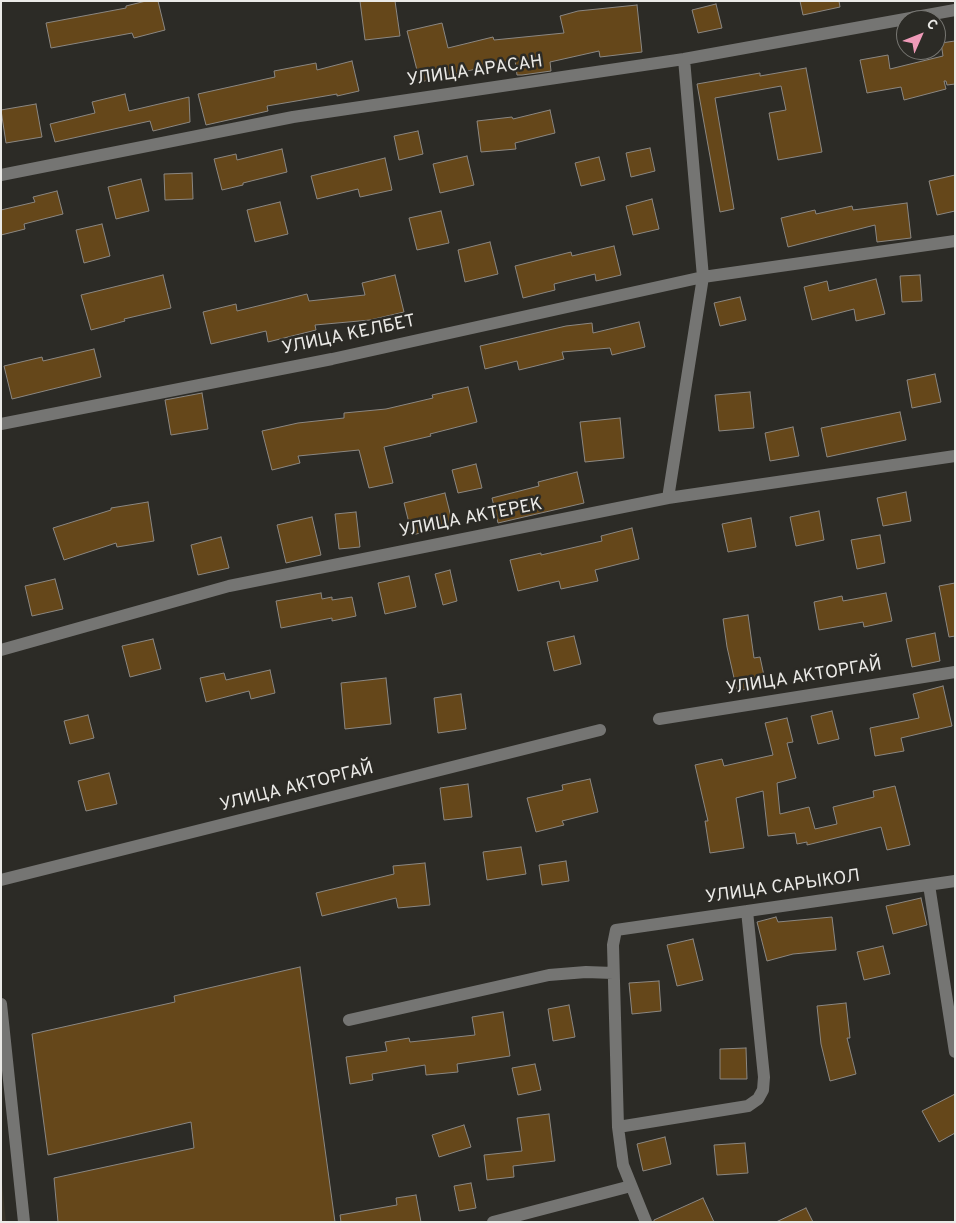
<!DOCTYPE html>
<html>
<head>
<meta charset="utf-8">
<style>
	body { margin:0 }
	#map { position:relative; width:956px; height:1223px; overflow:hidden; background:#2c2b26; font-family:Overpass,sans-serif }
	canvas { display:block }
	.frame { position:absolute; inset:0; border:2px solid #ebeae7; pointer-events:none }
	.north { position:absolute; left:896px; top:10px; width:50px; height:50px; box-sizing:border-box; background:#2c2b26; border:1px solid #787773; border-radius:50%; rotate:46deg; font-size:14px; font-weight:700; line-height:20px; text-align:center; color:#ebeae7 }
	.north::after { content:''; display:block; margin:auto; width:18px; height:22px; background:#ef9ab8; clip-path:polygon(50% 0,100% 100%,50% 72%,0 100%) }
</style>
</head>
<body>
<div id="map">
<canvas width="956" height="1223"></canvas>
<div class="frame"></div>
<div class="north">С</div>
</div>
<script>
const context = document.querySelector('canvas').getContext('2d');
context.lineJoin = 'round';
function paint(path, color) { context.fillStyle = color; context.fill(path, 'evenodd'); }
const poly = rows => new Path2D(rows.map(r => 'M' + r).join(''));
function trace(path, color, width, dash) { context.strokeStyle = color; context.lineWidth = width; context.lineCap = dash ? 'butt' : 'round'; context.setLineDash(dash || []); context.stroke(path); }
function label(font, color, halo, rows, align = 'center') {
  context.font = font + ' Overpass,sans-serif'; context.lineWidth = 5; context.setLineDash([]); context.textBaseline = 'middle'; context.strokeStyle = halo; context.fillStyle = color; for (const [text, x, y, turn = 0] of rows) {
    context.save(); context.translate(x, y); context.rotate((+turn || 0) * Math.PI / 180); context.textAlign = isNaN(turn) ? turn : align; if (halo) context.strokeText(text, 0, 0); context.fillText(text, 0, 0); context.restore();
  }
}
paint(poly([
	[1,1172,6,1222,1,1222]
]), '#373329');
const building = poly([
	[146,1,158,1,165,30,134,38,132,33,51,48,46,23,126,8,126,6,146,1],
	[360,1,395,1,400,36,365,40,360,1],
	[800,1,839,1,840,7,803,15,800,1],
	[716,4,722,28,698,33,692,10,716,4],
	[637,5,642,52,600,57,599,51,550,62,551,71,522,75,517,75,515,60,420,82,407,31,442,23,448,48,493,37,494,40,564,33,560,16,578,11,637,5],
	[955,41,955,84,947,85,946,81,944,81,946,89,904,100,901,87,867,93,860,60,888,55,890,69,943,56,941,43,955,41],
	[352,61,359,91,337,96,337,94,267,106,268,111,206,125,198,94,275,77,274,71,316,63,317,70,352,61],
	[806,68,822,152,778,160,769,113,786,110,781,86,715,98,734,209,720,212,697,84,760,73,760,76,806,68],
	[125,94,129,111,189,97,190,122,153,131,150,121,55,142,50,124,95,113,92,102,125,94],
	[36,104,42,137,6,143,1,110,36,104],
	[550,110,555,133,515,143,516,149,481,152,477,121,512,117,513,119,550,110],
	[418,131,423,154,399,160,394,136,418,131],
	[650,148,655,171,631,177,626,153,650,148],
	[282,149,287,172,243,183,243,185,222,190,214,159,236,154,237,160,282,149],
	[467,156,474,185,440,193,433,164,467,156],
	[599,157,605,180,581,186,575,163,599,157],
	[385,158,392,190,360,197,358,189,317,199,311,176,385,158],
	[192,173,193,199,165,200,164,174,192,173],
	[955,175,955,211,937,215,929,181,955,175],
	[141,179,149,211,116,219,108,187,141,179],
	[57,191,63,214,24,224,25,229,1,235,1,210,35,202,33,197,57,191],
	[652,199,659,229,633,235,626,206,652,199],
	[280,202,288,234,255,242,247,210,280,202],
	[907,203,911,238,877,242,875,225,788,247,781,218,815,210,816,214,852,206,853,210,907,203],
	[441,211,449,243,417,250,409,218,441,211],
	[102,224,110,256,84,263,76,230,102,224],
	[490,242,498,274,465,282,458,250,490,242],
	[614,246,621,275,596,281,595,274,554,284,555,290,523,298,515,266,571,252,572,256,614,246],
	[163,275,171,308,124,319,125,321,91,330,81,295,163,275],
	[395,275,404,312,370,320,315,325,316,330,268,342,266,331,211,344,203,312,236,304,237,311,307,294,309,301,365,295,362,283,395,275],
	[920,275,922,301,902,302,900,276,920,275],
	[876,279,885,314,856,321,854,309,812,320,804,287,827,281,829,291,876,279],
	[740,297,746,320,720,326,714,303,740,297],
	[639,322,645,347,612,355,610,348,562,352,564,359,519,370,517,361,485,369,480,346,566,326,592,323,593,333,639,322],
	[94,349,101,377,12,399,4,366,42,357,43,361,94,349],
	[935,374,941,402,912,408,907,380,935,374],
	[468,387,477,422,430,434,431,436,384,447,393,483,369,488,359,450,298,456,300,463,272,470,262,431,298,423,344,418,344,413,386,409,433,398,432,395,468,387],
	[750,392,754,428,719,431,715,395,750,392],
	[202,393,208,429,171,435,165,400,202,393],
	[900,412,906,440,827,457,821,428,900,412],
	[620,418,624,458,585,462,580,422,620,418],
	[793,427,799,456,770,461,765,433,793,427],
	[476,464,482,488,458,493,452,470,476,464],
	[577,472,584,503,498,523,492,498,539,486,538,482,577,472],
	[906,492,911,521,883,526,877,498,906,492],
	[445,493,453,525,412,535,404,503,445,493],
	[148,502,154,541,117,547,116,543,64,560,53,528,111,510,111,508,148,502],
	[819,511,824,540,796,546,790,517,819,511],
	[356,512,360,547,339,549,335,514,356,512],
	[312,517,321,555,286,563,277,525,312,517],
	[751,518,756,547,728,552,722,524,751,518],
	[632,528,639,559,595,570,598,581,561,589,559,581,518,591,510,560,541,553,541,555,602,541,601,536,632,528],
	[880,535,885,563,857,569,851,540,880,535],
	[221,537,229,568,198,575,191,545,221,537],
	[450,570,457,601,443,605,435,574,450,570],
	[409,576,416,607,385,614,378,583,409,576],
	[55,579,63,609,32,616,25,586,55,579],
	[955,583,955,636,949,637,939,586,955,583],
	[321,593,322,599,332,597,332,600,352,597,356,616,332,621,332,618,281,628,276,601,321,593],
	[886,593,892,621,864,627,863,622,819,630,814,602,842,596,843,601,886,593],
	[748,615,754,658,760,657,766,685,737,691,727,647,723,619,748,615],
	[935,633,940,661,912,667,906,639,935,633],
	[574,636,581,664,554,671,547,642,574,636],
	[153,639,161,669,130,677,122,646,153,639],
	[270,670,275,693,251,699,249,691,206,702,200,678,224,673,226,680,270,670],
	[386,678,391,724,345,729,341,683,386,678],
	[943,686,952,726,901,738,904,751,875,756,870,728,919,718,913,694,943,686],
	[461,694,466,729,438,733,434,698,461,694],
	[832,711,839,739,818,744,811,716,832,711],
	[88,715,94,738,70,744,64,721,88,715],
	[787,718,793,742,787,743,796,778,777,783,780,814,809,807,815,829,837,824,833,807,874,797,873,791,895,786,910,845,887,850,881,827,807,845,807,842,797,844,795,833,768,836,763,791,736,798,744,848,710,853,705,821,708,821,695,765,722,759,724,766,773,755,765,723,787,718],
	[109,773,117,804,86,811,78,781,109,773],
	[590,779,598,812,562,821,564,825,536,832,527,798,563,790,562,785,590,779],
	[468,784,472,817,444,820,440,788,468,784],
	[521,847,526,874,487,880,483,852,521,847],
	[566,861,569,881,542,885,539,865,566,861],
	[425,863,430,905,398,908,396,898,322,916,316,893,394,874,393,866,425,863],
	[921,898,927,925,893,934,886,906,921,898],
	[776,917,778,922,832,917,836,950,793,954,767,961,757,922,776,917],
	[693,939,703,980,677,986,667,945,693,939],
	[883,946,890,974,864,980,857,952,883,946],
	[300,967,335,1222,58,1222,54,1178,194,1148,191,1122,48,1155,32,1034,175,1002,174,996,300,967],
	[659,981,661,1011,632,1014,629,983,659,981],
	[846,1003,850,1038,847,1038,856,1074,830,1081,821,1044,817,1006,846,1003],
	[569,1005,575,1037,553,1041,548,1009,569,1005],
	[503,1012,510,1056,457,1064,458,1072,426,1075,425,1065,372,1074,373,1080,350,1084,346,1057,387,1051,385,1042,409,1038,410,1042,475,1035,472,1017,503,1012],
	[746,1048,747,1079,720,1079,720,1049,746,1048],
	[535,1064,541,1090,518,1095,512,1068,535,1064],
	[955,1094,955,1133,939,1142,922,1111,955,1094],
	[549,1114,555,1161,513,1166,514,1177,487,1180,484,1155,522,1151,517,1118,549,1114],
	[464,1125,471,1147,439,1157,432,1135,464,1125],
	[665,1137,671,1164,643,1171,637,1144,665,1137],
	[745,1143,748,1173,717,1175,714,1145,745,1143],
	[471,1183,476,1208,459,1211,454,1186,471,1183],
	[416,1195,421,1222,341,1222,340,1215,397,1205,396,1198,416,1195],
	[703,1198,714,1222,654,1222,654,1220,703,1198],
	[806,1208,813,1222,776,1222,806,1208]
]);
paint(building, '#65471a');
trace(building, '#8b8782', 1);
trace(poly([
	[1,175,293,117,684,59,955,10],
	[1,424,332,359,703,277,955,241],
	[668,498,703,277,684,59],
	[1,650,229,586,668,498,955,456],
	[659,719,955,672],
	[1,880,600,730],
	[929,885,955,1052],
	[1,1004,24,1222],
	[349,1020,549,975,586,972,613,973],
	[618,1127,748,1106,758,1099,763,1090,764,1077,747,911],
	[493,1222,631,1186],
	[646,1222,623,1165,618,1127,613,945,616,930,955,881]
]), '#757573', 12);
label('18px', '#ebeae7', '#2c2b26', [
	["УЛИЦА АРАСАН",475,72,-8],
	["УЛИЦА КЕЛБЕТ",349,336,-12],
	["УЛИЦА АКТЕРЕК",471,519,-11],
	["УЛИЦА АКТОРГАЙ",804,678,-9],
	["УЛИЦА АКТОРГАЙ",297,788,-14],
	["УЛИЦА САРЫКОЛ",783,888,-8]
]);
</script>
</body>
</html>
